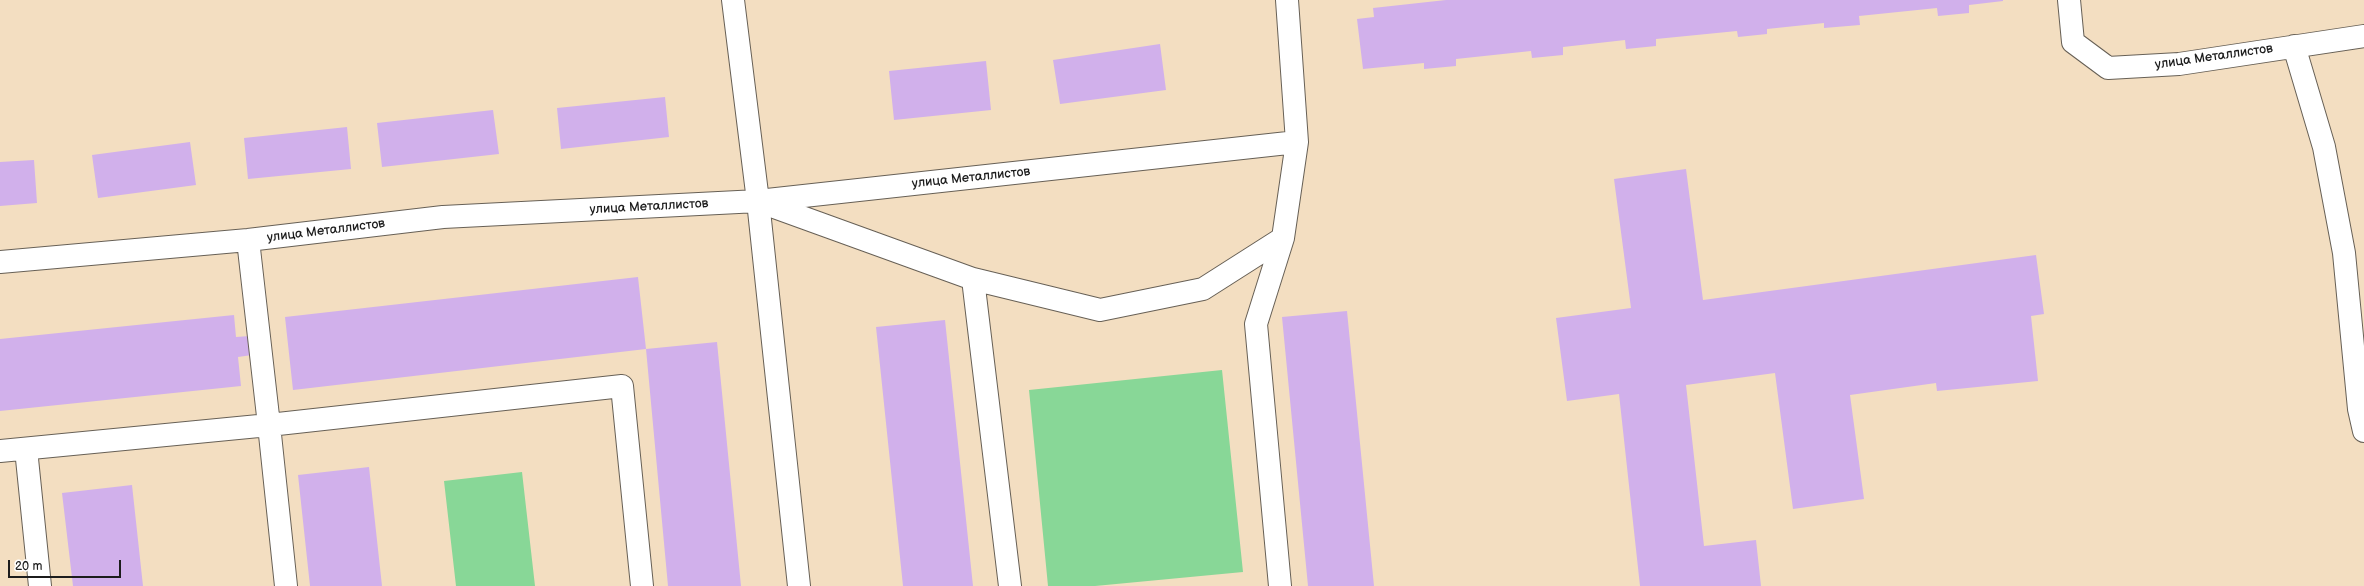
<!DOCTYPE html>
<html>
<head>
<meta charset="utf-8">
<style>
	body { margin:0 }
	#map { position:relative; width:2364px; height:586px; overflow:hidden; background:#f3dec1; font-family:"Balsamiq Sans",sans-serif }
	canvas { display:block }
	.scale { position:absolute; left:8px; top:560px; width:113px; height:18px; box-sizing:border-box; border:2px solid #1c1c1c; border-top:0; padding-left:5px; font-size:12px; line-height:14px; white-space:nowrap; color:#1c1c1c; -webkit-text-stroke:3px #fff; paint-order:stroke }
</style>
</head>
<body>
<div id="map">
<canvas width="2364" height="586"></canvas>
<div class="scale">20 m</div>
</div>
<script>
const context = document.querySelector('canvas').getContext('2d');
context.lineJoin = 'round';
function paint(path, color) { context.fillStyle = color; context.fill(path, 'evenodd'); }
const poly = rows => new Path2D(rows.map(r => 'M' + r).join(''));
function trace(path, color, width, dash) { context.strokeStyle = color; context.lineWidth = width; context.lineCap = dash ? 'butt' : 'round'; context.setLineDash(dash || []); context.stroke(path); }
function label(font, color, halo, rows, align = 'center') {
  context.font = font + ' "Balsamiq Sans",sans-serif'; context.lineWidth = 3; context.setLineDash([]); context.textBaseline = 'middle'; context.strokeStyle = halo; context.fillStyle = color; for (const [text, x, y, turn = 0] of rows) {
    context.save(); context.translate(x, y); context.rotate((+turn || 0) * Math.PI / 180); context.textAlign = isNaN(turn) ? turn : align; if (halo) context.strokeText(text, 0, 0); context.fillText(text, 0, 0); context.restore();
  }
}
paint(poly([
	[1222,370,1243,572,1095,586,1048,586,1029,390],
	[522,472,535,586,456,586,444,481]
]), '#88d797');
paint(poly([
	[1446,0,2003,0,2003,1,1969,5,1969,13,1938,16,1937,8,1859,16,1860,25,1824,28,1824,23,1767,29,1767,34,1738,37,1737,31,1656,39,1656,46,1626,49,1625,40,1563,47,1563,55,1532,58,1531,51,1456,59,1456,66,1424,69,1424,63,1363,69,1357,19,1374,17,1373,8],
	[1160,44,1166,90,1060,104,1053,60],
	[986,61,991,110,894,120,889,71],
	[665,97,669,137,561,149,557,108],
	[493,110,499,154,382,167,377,123],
	[347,127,351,169,248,179,244,138],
	[190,142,196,185,98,198,92,155],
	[34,160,37,203,0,206,0,162],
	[1686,169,1703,300,2036,255,2044,314,2031,316,2038,381,1937,391,1936,383,1850,395,1864,499,1793,509,1775,373,1686,385,1704,546,1756,540,1761,586,1640,586,1619,394,1567,401,1556,318,1631,308,1614,179],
	[638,277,646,349,293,390,285,317],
	[1347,311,1374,586,1308,586,1282,317],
	[234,315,236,337,250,336,252,355,238,357,241,386,0,411,0,339],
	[945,320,973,586,903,586,876,327],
	[717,342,741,586,668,586,646,349],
	[369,467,382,586,310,586,298,475],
	[132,485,143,586,73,586,62,493]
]), '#d1b0eb');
const minor = poly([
	[733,0,758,201,799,586],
	[2069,0,2073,42,2108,68,2179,64,2364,36],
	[2294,46,2324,147,2344,253,2359,409,2364,431],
	[763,203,973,279,1010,586],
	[248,240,269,425,622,386,642,586],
	[0,262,248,240,443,217,758,201,1297,142],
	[973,279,1100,310,1203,289,1283,238],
	[26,449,40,586],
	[0,451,269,425,286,586],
	[1280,586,1256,324,1283,238,1297,142,1287,0]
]);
trace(minor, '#676056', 24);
trace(minor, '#fff', 22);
label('13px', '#1c1c1c', '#fff', [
	["улица Металлистов",2214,57,-8],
	["улица Металлистов",971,178,-6],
	["улица Металлистов",649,207,-3],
	["улица Металлистов",326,231,-7]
]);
</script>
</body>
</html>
